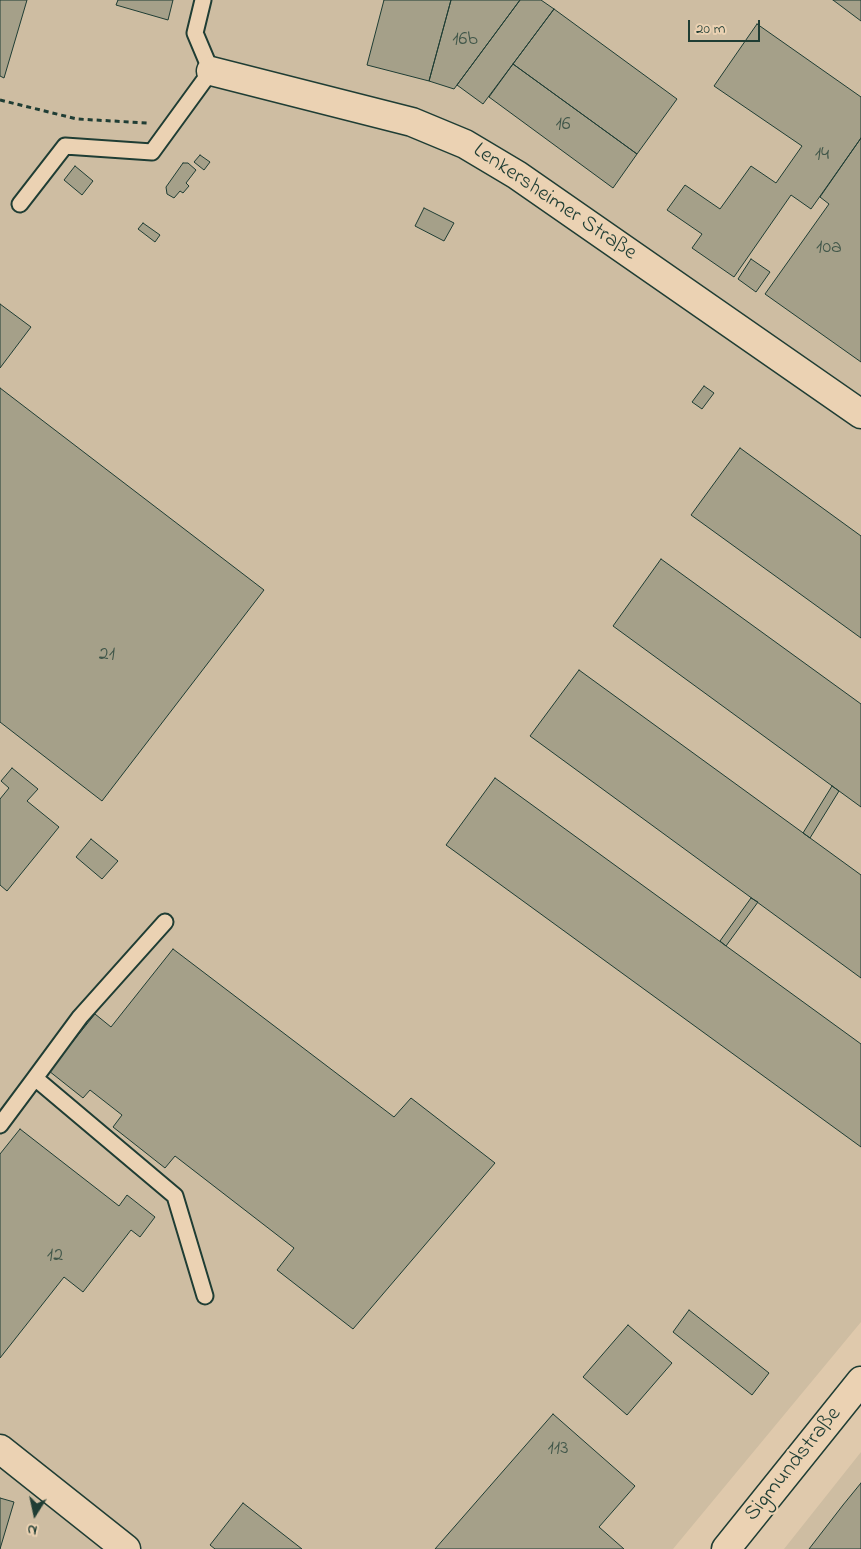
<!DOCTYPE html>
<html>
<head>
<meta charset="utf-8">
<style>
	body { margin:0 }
	#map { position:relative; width:861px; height:1549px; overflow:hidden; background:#dfc9ac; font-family:"Indie Flower",sans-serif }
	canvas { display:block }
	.north { position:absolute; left:10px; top:1489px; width:50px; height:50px; -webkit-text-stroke:4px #ebd2b3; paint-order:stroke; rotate:190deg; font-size:14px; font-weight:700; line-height:20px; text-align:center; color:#1f3d34 }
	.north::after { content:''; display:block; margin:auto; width:18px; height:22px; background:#1f3d34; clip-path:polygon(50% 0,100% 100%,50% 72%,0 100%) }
	.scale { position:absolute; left:688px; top:20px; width:72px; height:22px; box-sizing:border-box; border:2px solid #1f3d34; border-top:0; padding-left:6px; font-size:15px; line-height:18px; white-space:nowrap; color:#1f3d34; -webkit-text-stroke:4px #ebd2b3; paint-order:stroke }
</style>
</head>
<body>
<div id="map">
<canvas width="861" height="1549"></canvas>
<div class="north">N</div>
<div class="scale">20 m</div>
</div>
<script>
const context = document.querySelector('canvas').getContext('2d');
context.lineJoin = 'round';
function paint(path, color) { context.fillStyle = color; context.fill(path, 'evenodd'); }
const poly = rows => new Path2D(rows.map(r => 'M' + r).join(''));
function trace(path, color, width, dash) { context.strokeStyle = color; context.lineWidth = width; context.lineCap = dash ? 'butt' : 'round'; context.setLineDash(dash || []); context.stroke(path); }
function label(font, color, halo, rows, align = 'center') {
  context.font = font + ' "Indie Flower",sans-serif'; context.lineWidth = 4.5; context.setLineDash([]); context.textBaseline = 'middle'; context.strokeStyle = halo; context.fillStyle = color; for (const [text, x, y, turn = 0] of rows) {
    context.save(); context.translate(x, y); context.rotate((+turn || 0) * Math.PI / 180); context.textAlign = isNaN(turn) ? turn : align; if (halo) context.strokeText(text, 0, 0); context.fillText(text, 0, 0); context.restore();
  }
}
paint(poly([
	[0,0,861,0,861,1322,673,1549,0,1549],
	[861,1452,861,1549,784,1549]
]), '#cebda2');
const building = poly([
	[0,0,27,0,4,78,0,76,0,0],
	[118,0,173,0,168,20,116,5,118,0],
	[384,0,451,0,429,81,367,65,384,0],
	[451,0,520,0,454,89,429,81,451,0],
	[520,0,541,0,554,9,483,104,457,85,520,0],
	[833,0,861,0,861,21,833,0],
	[554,9,677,99,637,154,513,64,554,9],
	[757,24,861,97,861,138,811,209,791,195,734,277,692,248,702,234,667,210,685,185,720,209,751,166,776,183,802,146,714,86,757,24],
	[513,64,637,154,613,188,489,97,513,64],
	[861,138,861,362,765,294,829,204,820,197,861,138],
	[200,155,210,162,204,170,194,162,200,155],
	[183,163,188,163,196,170,186,183,189,186,183,193,180,191,174,198,167,194,166,187,183,163],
	[75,166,93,181,82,195,64,180,75,166],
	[424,208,454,223,444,241,415,226,424,208],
	[143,223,160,235,155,242,138,229,143,223],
	[751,259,770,272,756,292,738,279,751,259],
	[0,304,31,327,0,368,0,304],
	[704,386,714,393,702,409,692,402,704,386],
	[0,388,264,590,102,801,0,722,0,388],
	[740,448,861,536,861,638,691,515,740,448],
	[661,559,861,704,861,807,613,626,661,559],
	[579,670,861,875,861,978,530,736,579,670],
	[12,768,38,789,27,801,59,827,7,891,0,885,0,799,9,788,1,781,12,768],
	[495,778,861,1044,861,1147,446,845,495,778],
	[832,786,839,791,810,838,803,833,832,786],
	[91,839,118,861,102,879,76,857,91,839],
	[751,898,758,902,726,946,720,941,751,898],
	[173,949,394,1117,411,1098,495,1163,353,1329,277,1270,294,1248,175,1156,165,1168,113,1127,122,1115,90,1090,83,1098,49,1071,95,1014,111,1027,173,949],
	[20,1129,119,1206,127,1195,155,1217,140,1237,131,1230,83,1292,64,1277,0,1358,0,1154,20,1129],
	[689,1310,769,1373,752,1395,673,1332,689,1310],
	[628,1325,672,1363,627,1415,583,1377,628,1325],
	[553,1414,635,1486,599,1527,624,1549,435,1549,553,1414],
	[861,1483,861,1549,809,1549,843,1505,861,1483],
	[0,1498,14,1502,0,1549,0,1498],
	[243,1503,302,1549,215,1549,210,1545,243,1503]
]);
paint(building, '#a5a089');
trace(building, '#1f3d34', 1);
const service = poly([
	[20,204,65,146,152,152,211,71,195,33,203,0],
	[35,1078,80,1017,165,922],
	[0,1125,35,1078,175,1196,205,1296]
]);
const minor = poly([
	[211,71,412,122,465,144,517,175,861,414],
	[0,1449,126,1549]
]);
const secondary = poly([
	[726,1549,861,1381]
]);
trace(service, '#1f3d34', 19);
trace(minor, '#1f3d34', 31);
trace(secondary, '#1f3d34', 31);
trace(poly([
	[0,100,77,119,148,123]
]), '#1f3d34', 3, [5, 4]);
trace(service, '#ebd2b3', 15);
trace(minor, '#ebd2b3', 28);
trace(secondary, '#ebd2b3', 28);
label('20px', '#405649', null, [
	["16b",465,41],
	["16",563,126],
	["14",822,156],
	["10a",829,249],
	["21",107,656],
	["12",55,1257],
	["113",558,1450]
]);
label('22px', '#1f3d34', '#ebd2b3', [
	["Lenkersheimer Straße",554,203,34],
	["Sigmundstraße",794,1465,-51]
]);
</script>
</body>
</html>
